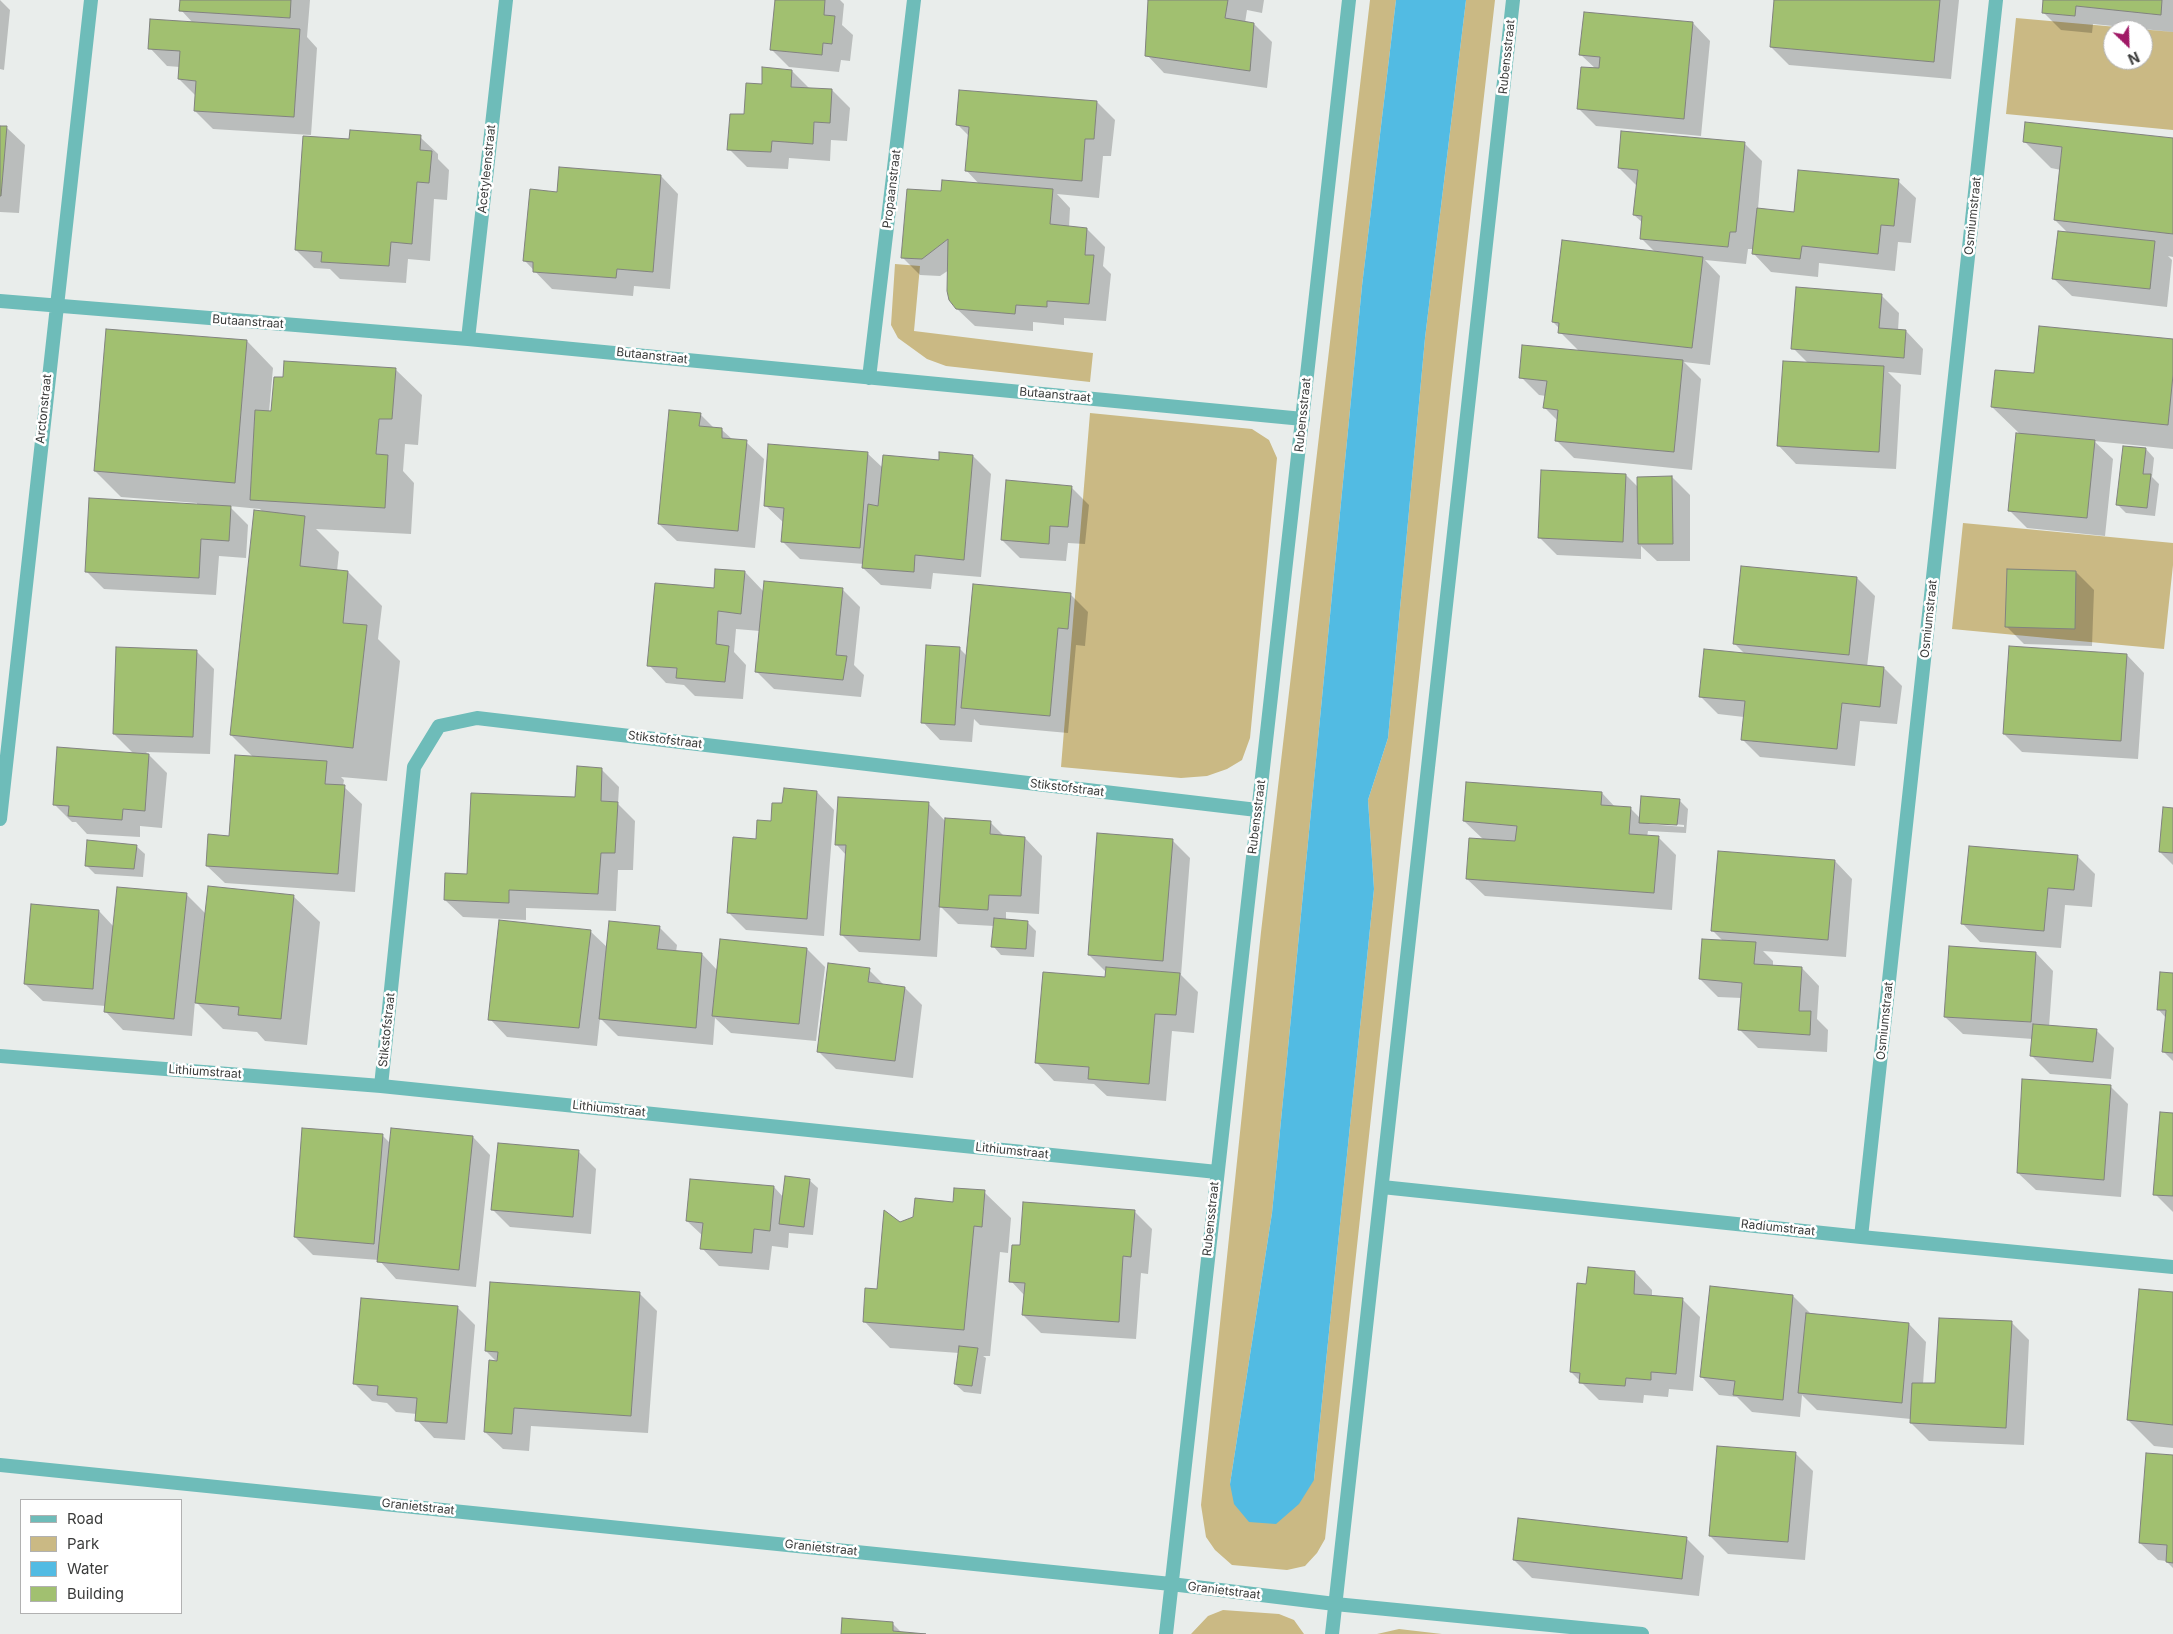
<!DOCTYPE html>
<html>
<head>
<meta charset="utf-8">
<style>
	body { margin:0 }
	#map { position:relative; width:2173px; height:1634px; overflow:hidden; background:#e9edeb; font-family:Inter,sans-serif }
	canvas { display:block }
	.legend { position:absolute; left:20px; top:1499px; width:162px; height:115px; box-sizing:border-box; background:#fff; border:1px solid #b1b1b1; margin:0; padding:6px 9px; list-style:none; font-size:15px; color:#3b3c3b }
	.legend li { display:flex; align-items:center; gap:10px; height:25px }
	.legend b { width:25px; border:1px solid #b1b1b1 }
	.north { position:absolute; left:2103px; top:20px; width:50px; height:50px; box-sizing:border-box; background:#fff; border:1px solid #b1b1b1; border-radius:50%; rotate:156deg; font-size:14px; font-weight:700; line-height:20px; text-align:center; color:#3b3c3b }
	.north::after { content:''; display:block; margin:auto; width:18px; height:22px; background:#a01966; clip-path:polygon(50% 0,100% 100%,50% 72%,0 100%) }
</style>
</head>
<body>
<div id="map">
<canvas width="2173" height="1634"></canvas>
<ul class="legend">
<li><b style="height:6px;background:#6ebcb9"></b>Road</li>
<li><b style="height:14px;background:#cab984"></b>Park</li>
<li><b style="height:14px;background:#52bbe3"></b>Water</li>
<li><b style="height:14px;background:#a1c070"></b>Building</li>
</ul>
<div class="north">N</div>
</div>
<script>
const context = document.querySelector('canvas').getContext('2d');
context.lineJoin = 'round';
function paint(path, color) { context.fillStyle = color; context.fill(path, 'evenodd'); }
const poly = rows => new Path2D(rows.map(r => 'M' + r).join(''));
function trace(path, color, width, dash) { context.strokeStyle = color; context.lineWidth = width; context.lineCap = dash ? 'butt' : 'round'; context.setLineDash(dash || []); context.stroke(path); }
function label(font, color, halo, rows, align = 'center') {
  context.font = font + ' Inter,sans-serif'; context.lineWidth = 5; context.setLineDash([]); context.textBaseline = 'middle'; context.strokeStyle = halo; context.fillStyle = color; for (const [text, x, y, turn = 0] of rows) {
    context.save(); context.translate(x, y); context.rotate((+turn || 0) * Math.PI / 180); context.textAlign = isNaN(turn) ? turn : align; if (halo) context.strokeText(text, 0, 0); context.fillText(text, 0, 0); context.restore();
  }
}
paint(poly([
	[1370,0,1396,0,1362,286,1272,1213,1230,1484,1314,1480,1374,889,1368,800,1388,738,1425,338,1466,0,1495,0,1451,384,1325,1539,1317,1553,1305,1566,1287,1570,1232,1565,1215,1550,1206,1537,1201,1505,1261,932],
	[2016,18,2173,32,2173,130,2006,114],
	[2113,30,2143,30,2143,60,2113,60],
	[895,264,920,266,914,331,1093,353,1090,382,946,366,927,359,898,338,891,325],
	[1090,413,1252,429,1269,440,1277,458,1250,738,1242,760,1227,769,1207,776,1181,778,1061,767],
	[1963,523,2173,543,2173,565,2164,649,1952,629],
	[1223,1610,1279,1614,1294,1620,1304,1634,1191,1634,1208,1616],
	[1399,1629,1442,1634,1377,1634]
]), '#cab984');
paint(poly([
	[1396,0,1466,0,1425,338,1388,738,1368,800,1374,889,1314,1480,1299,1504,1276,1524,1249,1522,1234,1504,1230,1484,1272,1213,1362,286]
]), '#52bbe3');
paint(poly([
	[0,0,10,10,4,70,0,69],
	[182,0,310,0,307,37,317,48,311,135,213,129,195,111,196,96,179,79,180,67,167,66,150,48,193,23,181,10],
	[776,0,840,0,844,4,842,25,853,35,850,61,841,60,839,72,789,67,771,49],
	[1150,0,1264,0,1262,13,1247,10,1245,23,1254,24,1272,42,1267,88,1164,73,1147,55],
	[1776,0,1959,0,1951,79,1789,65,1771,47],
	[2044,0,2173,0,2173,32,2093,24,2092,33,2061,30,2043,12],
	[1693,23,1710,41,1701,136,1596,126,1578,108,1596,69,1581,55],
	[792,71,810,89,832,90,850,108,847,141,831,140,830,161,789,158,788,169,747,167,729,149,763,85],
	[1097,102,1115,120,1111,156,1103,156,1099,198,1057,194,1070,208,1069,227,1087,229,1105,247,1103,266,1111,274,1106,321,1064,318,1064,325,1033,322,1033,331,975,326,956,308,949,270,940,276,920,275,902,257,942,193,980,185,966,170,969,136,958,125],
	[0,127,7,128,25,145,19,213,0,212],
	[420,137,438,154,438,159,449,170,447,200,434,199,430,261,408,259,406,283,340,279,330,269,314,268,296,250,351,141],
	[2173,140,2173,257,2168,256,2172,260,2167,307,2072,296,2054,279,2068,233,2055,220,2061,170,2051,168,2025,142],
	[1744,143,1762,161,1758,209,1795,213,1898,181,1916,198,1911,243,1898,242,1895,271,1819,263,1818,277,1771,272,1754,254,1754,249,1748,249,1746,264,1705,260,1720,276,1710,365,1684,362,1701,379,1692,470,1574,458,1556,440,1558,421,1545,408,1546,396,1539,395,1521,377,1579,351,1560,332,1560,329,1553,322,1655,252,1641,238,1643,223,1634,215,1637,186,1619,168],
	[661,176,678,194,670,289,634,286,633,296,552,289,525,261,558,193],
	[1881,295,1899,313,1898,331,1906,331,1923,349,1921,375,1888,372,1901,385,1896,469,1796,464,1779,446,1808,363,1793,348],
	[247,341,273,368,269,412,395,369,422,395,418,445,405,444,403,471,414,483,411,534,316,529,339,552,337,571,348,572,382,606,378,639,400,661,387,781,341,777,344,780,343,786,362,804,355,892,225,883,207,866,230,837,253,757,231,735,264,513,260,509,229,506,248,525,246,558,219,556,216,595,104,589,87,572,197,506,197,503,121,497,95,471],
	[2173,341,2173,449,2094,441,2113,459,2105,536,2027,528,2009,510,2020,434,1992,407,2035,375],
	[700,414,715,429,722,430,733,440,746,442,764,459,755,548,677,541,659,524],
	[2146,449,2154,458,2152,477,2159,484,2155,516,2126,513,2117,504],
	[867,453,883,468,973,456,991,474,981,577,933,573,931,589,881,585,863,568,864,564,800,559,782,541,784,523,765,505],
	[1626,475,1638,487,1672,477,1690,495,1690,561,1657,561,1641,546,1641,559,1557,555,1539,537],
	[1071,487,1089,505,1085,544,1068,543,1066,561,1020,558,1002,540],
	[745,572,764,592,842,589,860,607,854,665,864,675,861,697,774,689,756,671,760,631,736,629,734,652,746,665,743,699,695,696,684,685,666,683,649,665,715,589],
	[2076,572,2094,590,2092,646,2024,644,2006,626],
	[1857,578,1875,596,1867,667,1884,668,1902,686,1897,724,1860,721,1855,766,1760,757,1742,739,1744,717,1718,714,1701,697,1746,655,1734,643],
	[1070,594,1088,612,1085,646,1076,645,1068,733,980,725,974,719,972,742,940,740,923,722,959,648,967,656],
	[196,651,214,669,210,754,146,752,167,773,162,828,140,826,140,837,87,834,76,822,72,822,54,804,134,754,114,734],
	[2127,655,2144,673,2138,759,2022,752,2004,734],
	[601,769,619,787,618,804,635,821,633,870,618,870,616,911,526,908,526,920,463,917,445,900,468,875,577,799],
	[817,792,834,810,824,936,746,930,728,912,757,840,772,823,783,805],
	[1602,793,1616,808,1630,808,1641,819,1679,800,1688,809,1686,833,1648,831,1647,837,1658,837,1676,855,1672,910,1485,896,1467,879,1484,840,1464,821],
	[1648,822,1684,825,1684,827,1648,824],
	[928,803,946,822,990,822,1005,837,1025,838,1042,856,1039,914,1006,912,1006,921,1027,922,1036,931,1034,957,1001,955,993,946,994,926,958,924,940,906,937,957,859,952,841,934,846,855,836,844],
	[2173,809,2173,865,2160,852],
	[1172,840,1190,858,1181,975,1198,992,1194,1033,1172,1031,1166,1101,1107,1096,1094,1084,1054,1081,1037,1063,1106,978,1107,973,1089,955],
	[136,846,145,854,143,877,95,874,86,865],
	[2077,856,2095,874,2092,907,2065,905,2061,948,1980,942,1963,924],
	[1835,861,1852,879,1846,957,1763,951,1773,961,1773,966,1802,968,1819,986,1817,1019,1828,1030,1827,1052,1758,1048,1740,1030,1742,998,1718,997,1700,979,1724,942,1713,931],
	[186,894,206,914,293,896,320,922,307,1045,265,1041,257,1032,223,1029,195,1001,192,1036,123,1030,106,1012,106,1006,43,1001,25,984,99,911,114,927],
	[659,927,677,945,676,952,702,954,718,971,807,949,825,967,816,1041,731,1033,715,1018,713,1045,618,1036,600,1018,597,1046,507,1037,490,1019,590,931,608,948],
	[2036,953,2053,971,2049,1027,2096,1030,2114,1048,2111,1079,2050,1074,2032,1056,2033,1039,1963,1034,1945,1017],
	[869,970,885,986,905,988,922,1005,913,1078,836,1069,818,1051],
	[2173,974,2173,1061,2163,1051,2166,1018,2158,1009],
	[2110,1086,2128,1104,2121,1197,2036,1190,2018,1173],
	[2173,1115,2173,1212,2155,1194],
	[382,1135,391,1144,473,1137,490,1155,476,1287,396,1279,379,1260,313,1255,295,1237],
	[578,1151,596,1169,591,1234,510,1227,492,1209],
	[809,1180,818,1188,813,1235,789,1233,788,1248,772,1246,769,1270,719,1266,702,1248,703,1236,687,1221,774,1187,784,1198],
	[984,1192,1011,1218,1008,1253,1000,1252,990,1356,983,1356,986,1358,981,1394,964,1392,955,1384,959,1353,890,1348,864,1321,878,1290,900,1224],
	[1134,1211,1152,1229,1148,1274,1141,1273,1136,1339,1041,1333,1023,1315,1025,1296,1011,1281,1021,1246],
	[1635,1272,1652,1290,1652,1296,1682,1299,1700,1317,1693,1391,1669,1389,1668,1397,1644,1395,1643,1403,1599,1400,1571,1372,1588,1285],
	[639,1293,657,1311,648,1433,531,1426,529,1451,503,1449,485,1432,497,1362,486,1351],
	[2173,1293,2173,1448,2154,1446,2128,1420],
	[1793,1296,1811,1314,1909,1324,1926,1342,1923,1384,1936,1385,2011,1322,2029,1340,2024,1445,1929,1441,1911,1423,1911,1419,1817,1410,1802,1395,1800,1417,1752,1412,1737,1397,1719,1395,1702,1377],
	[458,1308,475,1325,465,1440,434,1438,417,1420,417,1414,396,1412,387,1403,372,1401,355,1384],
	[1795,1453,1813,1471,1805,1560,1728,1554,1710,1536],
	[2173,1456,2173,1568,2166,1561,2158,1560,2140,1543],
	[1686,1538,1704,1556,1699,1596,1532,1578,1514,1560],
	[893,1624,902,1633,913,1634,842,1634]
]), '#0003');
const building = poly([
	[180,0,291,0,290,18,179,11,180,0],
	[775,0,825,0,824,15,835,16,832,44,823,43,822,55,770,50,775,0],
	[1148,0,1228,0,1225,18,1254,23,1250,71,1145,56,1148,0],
	[1774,0,1940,0,1934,62,1770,47,1774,0],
	[2043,0,2162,0,2161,15,2076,6,2075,16,2042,13,2043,0],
	[1584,12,1693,22,1684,119,1577,109,1581,67,1599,68,1600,57,1579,55,1584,12],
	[150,19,300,29,294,117,194,111,196,81,178,79,180,51,148,49,150,19],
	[762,67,792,70,791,87,832,89,830,123,814,122,813,144,772,141,771,152,727,150,730,114,744,114,746,83,762,84,762,67],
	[959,90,1097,101,1094,139,1085,139,1082,181,965,171,969,127,956,125,959,90],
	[2025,122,2173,138,2173,234,2054,220,2062,147,2023,142,2025,122],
	[0,126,7,126,1,196,0,196,0,126],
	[350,130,421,135,420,150,432,151,429,183,417,182,412,244,391,242,389,266,321,262,322,252,295,250,303,136,349,139,350,130],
	[1621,131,1745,142,1736,232,1730,232,1728,247,1640,239,1642,216,1633,215,1638,170,1618,168,1621,131],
	[559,167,661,175,653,272,617,269,616,278,533,272,533,262,523,261,530,189,557,192,559,167],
	[1798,170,1899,179,1894,226,1881,225,1878,254,1802,246,1800,259,1752,254,1757,208,1794,212,1798,170],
	[942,180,1053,189,1050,224,1087,228,1085,255,1094,255,1089,304,1047,301,1047,307,1016,305,1015,314,956,309,949,300,947,291,948,239,922,259,901,258,907,189,941,191,942,180],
	[2058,231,2155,241,2150,289,2052,279,2058,231],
	[1562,240,1703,257,1692,348,1558,333,1559,323,1552,322,1562,240],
	[1796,287,1882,294,1879,328,1906,330,1904,358,1791,349,1796,287],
	[2039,326,2173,339,2173,375,2168,425,1991,407,1995,370,2034,373,2039,326],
	[106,329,247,340,235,483,94,471,106,329],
	[1522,345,1683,360,1674,452,1555,441,1558,410,1543,408,1547,381,1519,378,1522,345],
	[284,361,396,368,392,419,379,419,376,454,388,455,385,508,250,500,255,410,271,411,274,377,283,377,284,361],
	[1783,361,1884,366,1879,452,1777,446,1783,361],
	[669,410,701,413,699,426,722,428,722,438,747,440,738,531,658,524,669,410],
	[2016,433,2095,440,2087,518,2008,511,2016,433],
	[768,444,868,452,860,548,781,542,784,508,764,506,768,444],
	[2123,446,2146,448,2143,474,2151,474,2147,508,2116,505,2123,446],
	[939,452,973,455,964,560,915,555,914,572,862,568,868,504,878,506,883,455,939,460,939,452],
	[1541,470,1626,474,1623,542,1538,538,1541,470],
	[1672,476,1673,544,1638,544,1637,477,1672,476],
	[1006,480,1072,486,1068,527,1050,526,1049,544,1001,540,1006,480],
	[89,498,231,506,229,541,201,539,199,578,85,572,89,498],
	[254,510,305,516,300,566,348,571,343,623,367,625,353,748,230,735,254,510],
	[1741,566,1857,577,1849,655,1733,644,1741,566],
	[715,569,745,571,741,614,718,611,716,644,729,646,725,682,676,678,677,668,647,666,655,583,714,588,715,569],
	[2007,569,2076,571,2075,629,2005,627,2007,569],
	[764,581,843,588,836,655,847,656,843,680,755,672,764,581],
	[973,584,1071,593,1068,629,1058,628,1050,716,961,708,973,584],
	[926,645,960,647,955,725,921,723,926,645],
	[2009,646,2127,654,2121,741,2003,734,2009,646],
	[116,647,197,650,193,737,113,734,116,647],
	[1704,649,1884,667,1880,707,1842,703,1837,749,1741,740,1745,701,1699,697,1704,649],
	[57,747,149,754,145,811,123,809,122,820,68,816,69,806,53,805,57,747],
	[235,755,327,761,325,784,345,785,338,874,206,866,208,834,229,836,235,755],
	[577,766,602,768,601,801,618,802,615,853,601,853,598,894,509,890,509,903,444,900,445,873,467,874,471,793,575,797,577,766],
	[1466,782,1602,792,1601,805,1631,807,1629,834,1659,836,1654,893,1466,879,1469,838,1515,841,1517,826,1463,821,1466,782],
	[784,788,817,791,807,919,727,913,733,837,756,839,757,820,771,821,772,803,782,803,784,788],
	[1641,796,1680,799,1677,825,1639,823,1641,796],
	[838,797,929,802,920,940,840,935,846,845,835,845,838,797],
	[2163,807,2173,808,2173,853,2159,852,2163,807],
	[945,818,991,821,990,834,1025,837,1021,896,989,895,988,910,939,907,945,818],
	[1097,833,1173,839,1163,961,1088,955,1097,833],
	[87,840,137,845,134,869,85,866,87,840],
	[1969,846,2078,855,2074,890,2048,888,2044,931,1961,924,1969,846],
	[1718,851,1835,860,1828,940,1711,931,1718,851],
	[208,886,294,895,281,1019,238,1015,239,1007,195,1003,208,886],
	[117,887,187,893,174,1019,104,1012,117,887],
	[31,904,99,910,93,989,24,984,31,904],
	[994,918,1028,921,1026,949,991,947,994,918],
	[499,920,591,930,579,1028,488,1020,499,920],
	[609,921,660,926,657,949,702,953,696,1028,599,1019,609,921],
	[720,939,807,948,799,1024,712,1016,720,939],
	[1702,939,1756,942,1754,964,1802,967,1799,1011,1811,1011,1810,1035,1738,1030,1742,983,1699,979,1702,939],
	[1949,946,2036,952,2031,1022,1944,1017,1949,946],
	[828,963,870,968,868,982,905,987,895,1061,817,1052,828,963],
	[1106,967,1180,973,1176,1015,1155,1014,1149,1084,1088,1079,1089,1067,1035,1063,1043,972,1105,977,1106,967],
	[2160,972,2173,973,2173,1053,2162,1052,2166,1010,2157,1010,2160,972],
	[2033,1024,2097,1029,2093,1062,2030,1056,2033,1024],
	[2022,1079,2111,1085,2104,1180,2017,1173,2022,1079],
	[2160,1112,2173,1113,2173,1196,2153,1195,2160,1112],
	[302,1128,383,1134,374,1244,294,1237,302,1128],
	[391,1128,473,1136,459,1270,377,1262,391,1128],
	[498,1143,579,1150,573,1217,491,1210,498,1143],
	[785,1176,810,1179,804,1227,779,1224,785,1176],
	[690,1179,774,1186,770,1231,754,1229,752,1253,700,1249,703,1223,686,1221,690,1179],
	[954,1188,985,1190,982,1227,974,1226,964,1330,863,1322,865,1288,877,1289,884,1210,900,1222,913,1217,915,1198,953,1202,954,1188],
	[1023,1202,1135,1210,1131,1257,1123,1256,1119,1322,1022,1315,1025,1283,1009,1282,1012,1245,1020,1245,1023,1202],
	[1588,1267,1635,1271,1634,1294,1683,1298,1676,1374,1651,1372,1651,1380,1626,1378,1625,1386,1579,1383,1580,1373,1570,1372,1577,1283,1586,1284,1588,1267],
	[490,1282,640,1292,631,1416,514,1408,512,1434,484,1432,489,1360,497,1361,498,1352,485,1351,490,1282],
	[1710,1286,1793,1295,1783,1400,1733,1395,1735,1381,1700,1377,1710,1286],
	[2139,1289,2173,1292,2173,1425,2127,1420,2139,1289],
	[361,1298,458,1306,447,1423,415,1421,417,1398,377,1395,378,1386,353,1384,361,1298],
	[1806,1313,1909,1323,1902,1403,1798,1393,1806,1313],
	[1939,1318,2012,1321,2006,1428,1910,1423,1912,1383,1935,1383,1939,1318],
	[959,1346,978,1348,972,1386,954,1384,959,1346],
	[1717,1446,1796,1452,1788,1542,1709,1536,1717,1446],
	[2146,1453,2173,1455,2173,1563,2166,1562,2167,1545,2139,1543,2146,1453],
	[1518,1518,1687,1537,1682,1579,1513,1560,1518,1518],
	[842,1618,893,1622,893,1631,926,1634,841,1634,842,1618]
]);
paint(building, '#a1c070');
trace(building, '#81827f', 1);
trace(poly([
	[0,301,468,339,1303,419],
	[468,339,506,0],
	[869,378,914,0],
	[0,819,91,0],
	[0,1056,381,1086,1217,1172],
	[381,1086,414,767,439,726,477,718,1257,810],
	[1382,1187,1861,1237,2173,1267],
	[1861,1237,1996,0],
	[0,1465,1171,1584,1335,1604,1642,1634],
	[1166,1634,1349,0],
	[1332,1634,1513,0]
]), '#6ebcb9', 14);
label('12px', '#3b3c3b', '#fff', [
	["Rubensstraat",1507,57,-84],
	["Acetyleenstraat",487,169,-84],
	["Propaanstraat",892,189,-83],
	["Osmiumstraat",1973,216,-84],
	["Butaanstraat",248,322,4],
	["Butaanstraat",652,356,6],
	["Butaanstraat",1055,395,5],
	["Arctonstraat",44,409,-84],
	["Rubensstraat",1303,415,-84],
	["Osmiumstraat",1929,619,-84],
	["Stikstofstraat",665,740,7],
	["Stikstofstraat",1067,788,7],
	["Rubensstraat",1257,817,-83],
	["Osmiumstraat",1885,1021,-84],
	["Stikstofstraat",387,1030,-84],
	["Lithiumstraat",205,1072,4],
	["Lithiumstraat",609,1109,6],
	["Lithiumstraat",1012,1151,6],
	["Rubensstraat",1211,1219,-84],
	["Radiumstraat",1778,1228,6],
	["Granietstraat",418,1507,6],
	["Granietstraat",821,1548,6],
	["Granietstraat",1224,1591,7]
]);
</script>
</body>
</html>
